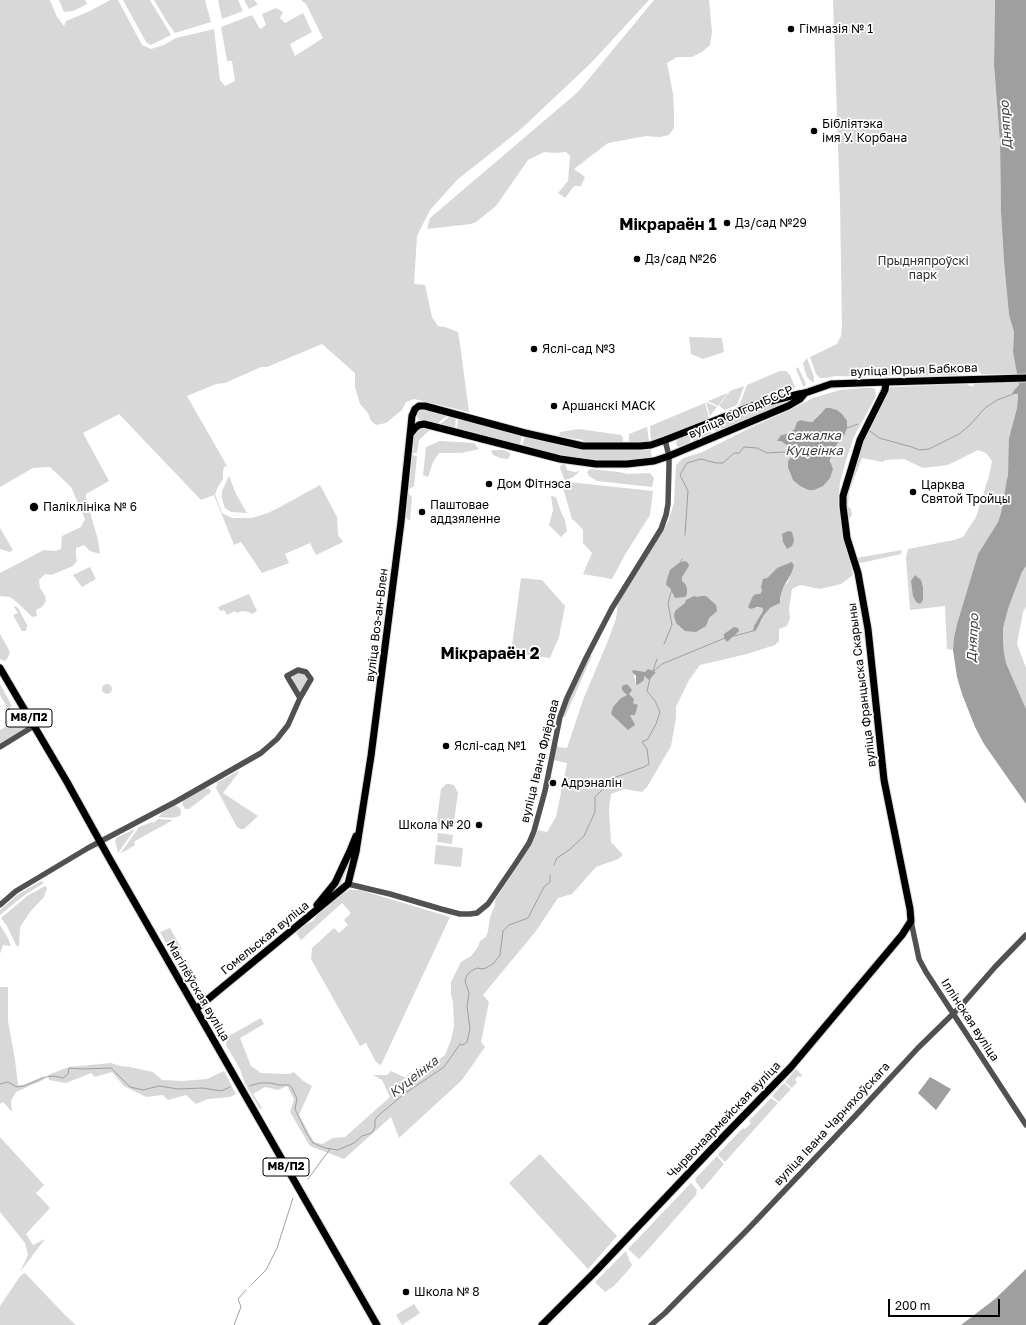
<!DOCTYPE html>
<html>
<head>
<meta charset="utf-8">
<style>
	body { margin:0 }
	#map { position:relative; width:1026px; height:1325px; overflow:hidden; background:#fff; font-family:"Golos Text",sans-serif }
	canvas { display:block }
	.scale { position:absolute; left:888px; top:1299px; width:112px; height:18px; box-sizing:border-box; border:2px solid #000; border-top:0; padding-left:5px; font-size:12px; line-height:14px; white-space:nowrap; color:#000; -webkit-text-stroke:3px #fff; paint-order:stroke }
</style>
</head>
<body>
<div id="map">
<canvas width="1026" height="1325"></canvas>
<div class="scale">200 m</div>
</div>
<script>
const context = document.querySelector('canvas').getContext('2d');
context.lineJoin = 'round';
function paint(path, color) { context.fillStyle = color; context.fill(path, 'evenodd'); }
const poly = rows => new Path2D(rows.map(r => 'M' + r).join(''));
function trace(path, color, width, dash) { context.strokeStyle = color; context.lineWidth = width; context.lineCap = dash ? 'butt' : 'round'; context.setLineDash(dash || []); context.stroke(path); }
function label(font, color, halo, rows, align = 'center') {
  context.font = font + ' "Golos Text",sans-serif'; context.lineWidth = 3.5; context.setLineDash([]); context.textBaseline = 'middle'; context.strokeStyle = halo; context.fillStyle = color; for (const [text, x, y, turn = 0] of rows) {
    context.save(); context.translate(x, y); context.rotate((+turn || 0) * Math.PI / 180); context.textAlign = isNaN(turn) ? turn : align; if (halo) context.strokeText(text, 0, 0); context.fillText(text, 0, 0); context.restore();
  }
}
paint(poly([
	[0,0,50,0,57,17,64,26,66,21,90,11,110,0,118,0,142,45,151,49,164,45,176,38,214,29,220,80,225,86,235,81,232,61,227,61,221,27,252,15,260,29,266,25,262,14,276,8,283,12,280,18,285,23,303,13,312,32,290,44,295,56,323,38,306,4,301,0,649,0,591,63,521,129,457,180,430,210,417,236,414,284,425,285,432,317,438,326,445,327,458,332,460,344,469,412,414,399,406,402,402,410,386,423,376,425,371,421,368,413,360,404,355,387,355,373,322,344,267,367,261,367,225,383,216,384,187,396,227,466,224,467,223,472,223,479,218,487,215,494,222,513,232,518,252,518,268,513,280,507,320,485,337,517,338,535,343,542,316,555,310,543,285,554,289,563,262,573,241,542,234,545,214,495,201,500,119,414,83,433,109,481,86,494,86,498,98,540,100,554,90,551,84,545,76,548,76,555,77,561,73,566,51,575,45,574,39,580,40,588,45,596,46,601,42,607,36,610,37,616,32,617,18,603,10,597,0,596,0,573,44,550,55,551,61,549,62,536,81,527,85,519,71,487,50,467,33,468,0,487],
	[59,0,85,0,87,4,73,11,64,12],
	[123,0,150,0,171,35,151,45,146,42],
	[154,0,205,0,211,22,175,33,169,25],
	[218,0,238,0,243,11,222,19],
	[244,0,254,0,258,4,249,9],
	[654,0,709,0,712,32,710,45,702,52,692,57,677,57,667,63,673,94,674,111,674,128,669,135,659,137,646,136,608,143,574,169,585,177,581,186,574,186,565,198,558,193,568,181,570,156,566,152,555,153,544,152,528,160,496,206,476,222,471,224,427,229,430,218,578,92],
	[833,0,995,0,994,65,1000,143,1001,212,1004,262,1009,315,1014,332,1013,352,1017,374,981,374,979,370,973,368,958,368,958,375,916,376,915,374,911,374,908,375,871,377,836,376,825,378,820,378,816,374,810,357,837,344,841,336,842,327,840,202],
	[689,337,722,338,724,352,703,359,691,354],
	[807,358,814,377,814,382,811,381,807,377,804,368,803,363],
	[798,367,806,384,805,386,803,386,796,369],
	[780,371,786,371,790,375,795,387,792,392,755,403,739,406,747,385],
	[998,380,1018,381,1019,385,1015,389,1013,394,1018,393,1017,408,1009,438,1009,461,1007,483,1001,513,998,522,978,554,957,624,954,637,953,650,947,649,945,606,910,610,906,558,908,549,954,540,963,537,976,517,989,476,992,461,986,453,978,450,948,465,923,468,904,459,885,460,883,462,862,458,849,492,848,506,851,509,852,515,849,519,846,501,848,484,860,446,890,387,967,384,970,386,973,386,975,383],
	[744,386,737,405,725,410,719,406,730,391],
	[863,388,871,388,875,389,876,396,854,437,848,454,840,482,838,506,853,575,841,584,820,589,800,585,792,589,789,609,790,618,787,626,779,629,779,641,775,645,747,654,700,665,689,680,676,707,676,718,671,746,647,787,642,792,624,789,611,794,609,809,611,842,623,855,618,859,596,867,572,894,558,898,536,931,483,995,489,1002,481,1042,485,1047,462,1080,399,1138,391,1117,344,1159,310,1146,290,1112,294,1099,287,1086,278,1090,265,1087,253,1094,262,1108,260,1109,245,1084,240,1069,226,1045,227,1037,261,1018,264,1024,240,1038,251,1066,261,1073,289,1074,294,1072,302,1080,312,1086,299,1115,314,1142,322,1144,333,1138,345,1137,390,1097,382,1080,373,1075,387,1075,391,1071,406,1078,407,1075,416,1078,445,1055,451,1040,454,1026,453,1002,451,995,451,982,461,962,471,956,478,947,480,941,486,937,488,931,490,917,495,905,495,900,521,861,538,830,547,832,556,817,567,763,553,760,556,746,558,745,558,747,567,748,583,700,607,643,616,619,618,602,668,522,674,503,676,465,683,458,700,453,750,428,790,410,813,398,840,390],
	[821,412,824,412,847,428,845,434,837,444,835,451,831,457,831,464,814,490,808,490,800,486,791,476,788,468,795,460,794,451,781,441,781,435,786,434,791,432,801,420,804,421,812,422],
	[794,566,788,582,783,588,780,598,780,603,770,608,764,615,761,622,759,618,763,611,763,608,748,607,750,603,763,591,767,578,777,568],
	[633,671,645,672,644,675,636,685],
	[627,695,633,703,638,705,635,715,630,715,632,721,617,718,611,714,621,698],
	[728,393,718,406,708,401],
	[799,396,732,427,717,432,714,430,715,426,755,409],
	[706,402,717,407,710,416],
	[705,403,709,417,705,422,661,439,651,441,650,426],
	[420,410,423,410,448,415,437,424,420,420,418,419,417,413],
	[450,416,456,417,455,429,439,425],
	[458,418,522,434,520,446,457,429],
	[420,426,432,428,419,440,417,453,413,453,414,434],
	[647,427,649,441,639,443,629,442,629,434],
	[710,427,711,432,713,434,690,444,701,430],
	[579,429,621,435,623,438,623,440,622,443,583,443,583,440,559,436,560,432],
	[698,431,688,444,681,448,677,446,676,443,679,438],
	[525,435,563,445,650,447,652,457,621,461,580,459,522,447],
	[440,441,474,443,479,449,462,453,439,453,433,462,428,477,423,475,426,447],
	[491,450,504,450,511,454,508,459,500,458,493,455],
	[412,455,417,456,414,486,409,489],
	[564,464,566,466,567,470,575,472,580,471,573,477,565,481,560,468,561,465],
	[590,469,619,472,628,474,650,473,654,478,652,487,597,481,589,476,587,472],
	[229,476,236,494,247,513,231,512,225,508,222,499,222,491],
	[568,482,653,491,650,515,626,553,612,579,583,574,592,553,583,543,583,530,577,523,572,519,563,488],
	[408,493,412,497,410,520,408,520,406,517],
	[551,496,556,497,561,512,565,520,567,531,561,537,549,525,553,510],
	[0,528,13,550,10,552,0,549],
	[902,550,901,554,861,563,859,562,856,558],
	[1026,566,1026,607,1023,612,1017,644,1026,668,1026,709,1006,663,1004,653,1003,640,1003,628,1009,606,1022,572],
	[90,567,96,579,82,587,73,575],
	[521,578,542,580,565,606,559,637,550,658,511,653],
	[249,594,257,611,252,614,249,612,242,611,236,613,235,611,227,615,224,610,220,611,218,607],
	[15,606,18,608,27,625,26,631,22,631,13,615,18,613,14,607],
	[0,634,10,652,7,659,4,661,0,659],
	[589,655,592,656,565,717,562,716,568,700],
	[298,673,301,673,306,675,308,679,301,692,299,692,292,681,293,676],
	'102 689a5 5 0 1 1 10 0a5 5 0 1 1-10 0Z',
	[0,684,12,706,5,710,4,709,7,707,0,695],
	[14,708,23,726,26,726,27,728,0,745,0,730,9,725,5,717,7,715,6,712],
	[238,771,239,772,223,793,258,816,244,829,240,829,237,827,216,788,218,782],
	[446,784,450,784,454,785,458,793,454,821,449,828,444,828,440,826,438,822,437,818,441,789],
	[205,788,210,789,211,792,189,809,185,809,182,804,183,801],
	[175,805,180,808,181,813,180,816,172,818,158,817,164,811],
	[158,819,173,820,135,841,134,843,135,845,120,854,139,827,152,822,153,823],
	[135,829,118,853,115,841,116,838],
	[438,833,453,835,452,844,437,842],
	[436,845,463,848,461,867,434,864],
	[353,853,340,887,334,893,329,894],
	[41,881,44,883,26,894,0,915,0,910,17,895],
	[45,886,47,888,44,897,30,912,20,927,19,947,16,945,7,926,1,918,27,896],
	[349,890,360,890,450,917,381,1065,376,1062,366,1043,360,1046,311,959,312,948,334,928,339,933,348,925,344,920,351,913,342,903,301,940,296,933,303,926,313,921,319,912,337,897],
	[0,925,8,938,11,946,3,945,0,954],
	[170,928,182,949,172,954,160,932],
	[0,987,8,987,8,1021,15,1060,18,1085,23,1085,44,1076,43,1080,16,1092,11,1101,12,1112,3,1102,0,1104],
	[111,1063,120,1066,130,1067,153,1072,162,1080,183,1081,207,1079,224,1071,236,1094,230,1097,208,1099,196,1104,186,1095,168,1100,163,1095,146,1097,124,1086,112,1072,95,1077,91,1073,66,1083,49,1080,48,1075,69,1067],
	[796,1069,802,1075,801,1077,798,1076,795,1080,797,1082,792,1088,785,1082],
	[784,1083,791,1089,779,1102,772,1096],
	[771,1098,778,1103,725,1162,718,1155,719,1153,743,1128,745,1129,751,1123,749,1121],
	[0,1137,44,1185,36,1193,50,1208,26,1234,33,1245,45,1239,20,1272,28,1255,25,1243,0,1212],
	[540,1154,617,1236,588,1269,509,1183],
	[717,1156,724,1164,702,1190,696,1182,695,1179],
	[691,1183,697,1190,696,1195,645,1253,639,1259,628,1249],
	[626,1251,630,1262,632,1264,631,1267,614,1286,605,1292,595,1282],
	[25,1273,67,1317,76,1325,0,1325,0,1306,21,1275],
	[414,1304,420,1313,402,1325,396,1315]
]), '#d8d8d8');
paint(poly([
	[995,0,1026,0,1026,566,1022,572,1009,606,1003,628,1003,640,1004,653,1006,663,1026,709,1026,804,984,744,975,727,962,694,957,677,953,650,954,637,957,624,978,554,998,522,1001,513,1008,474,1009,438,1017,408,1018,394,1012,394,1015,389,1019,385,1013,352,1014,332,1009,315,1004,262,1001,212,1000,143,994,65],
	[826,408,830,408,837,410,842,414,847,421,847,428,845,434,837,444,835,451,831,457,830,461,833,469,830,478,823,486,814,490,808,490,800,486,793,480,788,468,788,461,790,458,795,459,794,451,781,441,777,441,781,435,786,434,791,432,795,428,797,422,801,420,804,421,812,422],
	[788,531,792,532,794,541,792,546,787,549,783,542,782,534],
	[685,561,688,563,689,566,682,577,682,581,686,585,687,589,687,594,685,597,675,598,670,588,666,585,667,579,670,570,679,563],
	[792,562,794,566,791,574,783,588,780,598,780,603,770,608,764,615,756,630,753,632,754,626,763,611,763,608,757,607,751,609,748,607,753,596,756,594,760,594,762,591,761,587,763,579,767,578,777,568],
	[915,575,921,580,923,587,923,600,920,604,916,602,913,596,911,581],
	[694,596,698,597,701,596,706,596,716,605,717,611,709,618,706,626,696,632,685,631,676,623,674,616,675,611,685,603,686,600],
	[734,627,738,628,739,631,727,642,724,638,724,634],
	[648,669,656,672,649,680,644,676,644,680,639,684,636,685,636,676,632,672,633,670,645,672],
	[627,684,632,690,629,694,634,699,633,703,638,705,635,715,630,715,635,725,628,730,611,714,613,707,621,698,627,695,622,690,622,686],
	[930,1077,951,1089,936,1110,918,1093],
	[1026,1269,1026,1325,961,1325,995,1299]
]), '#9f9f9f');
trace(poly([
	[847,428,858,424],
	[870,431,879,438,912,447,919,450,929,449,959,434,970,425,985,408,997,400,1013,394],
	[685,535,688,491,680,475,687,463,701,459,716,463,723,463,734,453,739,453,744,447,757,448,767,453,783,452,795,456],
	[680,564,682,559],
	[734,636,753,631],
	[664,644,672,625,668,603,672,589],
	[653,671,657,659],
	[654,671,662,664,725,638],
	[554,865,557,858,569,850,584,836,595,812,595,797,607,785,616,777,644,767,649,764,647,749,642,742,648,739,656,724,660,712,655,701,647,691,650,678],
	[0,1084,8,1082,17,1087,24,1086,46,1077,54,1076,63,1078,68,1074,69,1068,83,1069,111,1068,130,1087,143,1090,159,1086,178,1089,203,1088,221,1091,230,1087],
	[249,1086,260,1083,271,1083,279,1085,289,1085,292,1088,297,1099,295,1109,307,1134,313,1143,325,1148,338,1150,354,1143,362,1136,372,1133,375,1127,375,1120,378,1116,404,1094,444,1067,460,1044,463,1045,467,1042,470,1029,467,1006,469,993,465,981,467,975,471,971,477,968,482,969,486,968,494,963,500,955,503,931,509,925,528,918,544,887,550,882,550,875],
	[308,1179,330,1149],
	[251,1285,266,1270,277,1248,293,1198],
	[234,1325,241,1307,238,1299,246,1290]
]), '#9f9f9f', 1);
const major = poly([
	[411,433,415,428,419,425,424,424,560,459,596,464,627,464,654,461,669,456,788,406,800,399,805,393],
	[0,668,67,782,108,856,377,1325],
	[317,905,335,883,350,851,356,836],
	[196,1009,348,884,356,852,371,756,401,522,412,416,415,409,419,406,425,406,525,433,583,446,640,446,651,445,665,440,752,406,799,394,805,393,831,384,886,382,1026,378],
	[542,1325,594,1273,723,1137,791,1067,902,935,911,921,910,909,884,780,868,629,858,573,847,538,843,506,843,496,857,450,860,440,885,390,886,382]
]);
trace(major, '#dbdbdb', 9);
trace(poly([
	[0,747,34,726],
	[348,884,390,894,441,909,460,914,470,914,477,913,488,904,516,863,529,843,534,831,545,791,560,717,567,698,586,658,612,608,661,529,666,515,668,504,669,466,669,456,665,440],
	[0,905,16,891,88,848,177,801,261,753,277,739,288,725,300,698,311,679,306,672,298,670,287,676,300,698],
	[911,921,919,959,926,972,1026,1125],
	[651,1325,665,1313,750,1227,857,1114,918,1048,960,1007,995,967,1026,935]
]), '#515151', 5.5);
trace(major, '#000', 7);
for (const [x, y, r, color] of [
	[791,29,4,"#000"],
	[814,131,4,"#000"],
	[727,223,4,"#000"],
	[637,259,4,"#000"],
	[534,349,4,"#000"],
	[554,406,4,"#000"],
	[489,484,4,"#000"],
	[913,492,4,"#000"],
	[34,507,5,"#000"],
	[422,512,4,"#000"],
	[446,746,4,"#000"],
	[553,783,4,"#000"],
	[479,825,4,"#000"],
	[406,1292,4,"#000"]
]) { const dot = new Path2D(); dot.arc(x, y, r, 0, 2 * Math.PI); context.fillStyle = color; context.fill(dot); trace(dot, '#fff', 1.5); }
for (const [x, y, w] of [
	[29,718,46],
	[286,1167,46]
]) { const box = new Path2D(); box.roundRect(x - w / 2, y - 9, w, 18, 3); context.fillStyle = '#fff'; context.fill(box); trace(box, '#000', 1); }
label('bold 11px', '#000', null, [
	["М8/П2",29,718],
	["М8/П2",286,1167]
]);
label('12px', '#000', '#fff', [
	["Гімназія № 1",799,29],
	["Бібліятэка",822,124],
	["імя У. Корбана",822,138],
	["Дз/сад №29",735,223],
	["Дз/сад №26",645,259],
	["Яслі-сад №3",542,349],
	["Аршанскі МАСК",562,406],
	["Дом Фітнэса",497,484],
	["Царква",921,485],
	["Святой Тройцы",921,499],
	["Паштовае",430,505],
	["аддзяленне",430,519],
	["Паліклініка № 6",43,507],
	["Яслі-сад №1",454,746],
	["Адрэналін",561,783],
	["Школа № 20",471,825,"right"],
	["Школа № 8",414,1292]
], 'left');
label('12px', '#2f2f2f', '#fff', [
	["Прыдняпроўскі",923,261],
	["парк",923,275]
]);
label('12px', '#000', '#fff', [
	["вуліца Юрыя Бабкова",914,370,-2],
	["вуліца 60 год БССР",741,412,-24],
	["вуліца Воз-ан-Влен",377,625,-83],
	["вуліца Францыска Скарыны",862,685,-97],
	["вуліца Івана Флёрава",540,761,-76],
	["Гомельская вуліца",265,938,-39],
	["Магілёўская вуліца",198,991,60],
	["Іллінская вуліца",970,1020,57],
	["Чырвонаармейская вуліца",724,1120,-46],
	["вуліца Івана Чарняхоўскага",832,1124,-47]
]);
label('italic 13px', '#404040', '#fff', [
	["Дняпро",1006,125,-94],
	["сажалка",814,436],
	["Куцеінка",814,451],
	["Дняпро",973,638,-87],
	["Куцеінка",414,1077,-38]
]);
label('bold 16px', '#000', '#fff', [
	["Мікрараён 1",668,225],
	["Мікрараён 2",490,654]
]);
</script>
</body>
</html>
